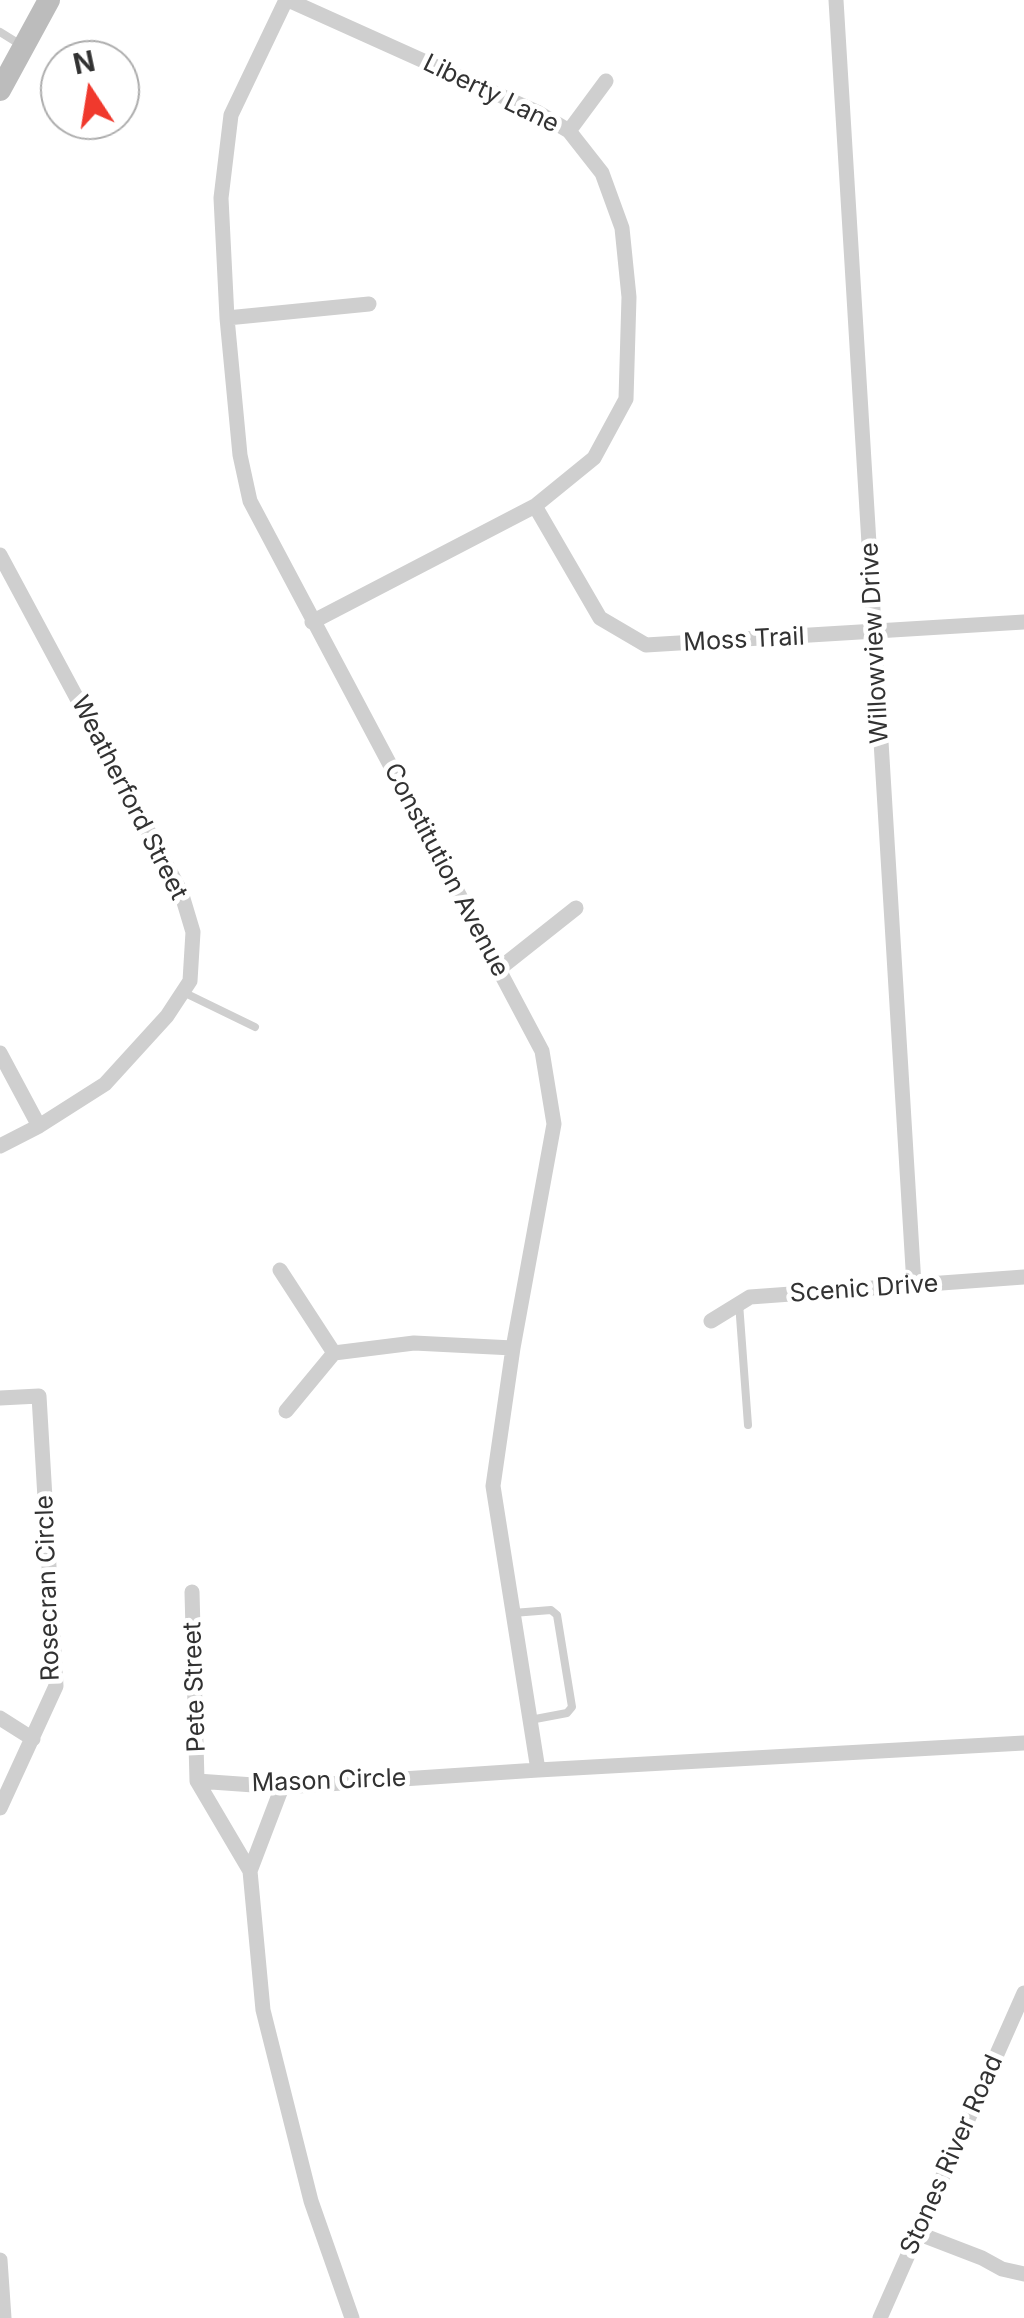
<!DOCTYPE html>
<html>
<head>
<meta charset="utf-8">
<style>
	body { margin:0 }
	#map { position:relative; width:1024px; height:2318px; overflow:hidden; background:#fff; font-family:Inter,sans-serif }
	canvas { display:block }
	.north { position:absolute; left:40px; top:40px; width:100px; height:100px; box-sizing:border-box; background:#fff; border:2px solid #adadad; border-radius:50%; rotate:348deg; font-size:28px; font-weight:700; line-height:40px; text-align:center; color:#323232 }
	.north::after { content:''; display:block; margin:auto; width:35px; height:45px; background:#f0392d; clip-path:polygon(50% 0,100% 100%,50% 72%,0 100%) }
</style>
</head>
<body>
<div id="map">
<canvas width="1024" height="2318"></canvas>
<div class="north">N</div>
</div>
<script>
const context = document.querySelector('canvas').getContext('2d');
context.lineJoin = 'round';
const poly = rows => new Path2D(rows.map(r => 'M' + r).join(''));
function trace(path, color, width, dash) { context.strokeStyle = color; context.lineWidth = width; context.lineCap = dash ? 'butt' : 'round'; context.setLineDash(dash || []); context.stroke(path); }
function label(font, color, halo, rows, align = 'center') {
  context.font = font + ' Inter,sans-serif'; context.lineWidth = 10; context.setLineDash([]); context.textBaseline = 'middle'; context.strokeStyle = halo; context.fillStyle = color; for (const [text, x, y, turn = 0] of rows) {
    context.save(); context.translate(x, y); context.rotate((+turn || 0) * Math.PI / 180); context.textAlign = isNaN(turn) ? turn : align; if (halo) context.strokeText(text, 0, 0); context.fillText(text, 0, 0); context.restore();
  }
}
trace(poly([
	[0,32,21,45],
	[183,992,255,1027],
	[739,1303,748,1425],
	[513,1613,551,1610,557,1615,572,1707,567,1713,530,1720]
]), '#cfcfcf', 8);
trace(poly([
	[286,0,231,115,221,198,227,318,240,455,250,501,542,1051,554,1124,513,1348,493,1486,538,1770],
	[288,0,537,112,569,131,602,173,622,228,629,297,626,399,594,458,535,506,312,622],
	[836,0,914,1285],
	[569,131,606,81],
	[227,318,369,304],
	[535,506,600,618,646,645,1024,622],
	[0,555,181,892,193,932,190,981,167,1016,105,1084,39,1126,0,1146],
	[499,969,576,908],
	[0,1053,39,1126],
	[280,1270,334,1353],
	[711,1321,750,1297,1024,1277],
	[0,1398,39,1396,56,1686,0,1808],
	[286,1411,334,1353,414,1343,513,1348],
	[192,1592,197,1781,250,1871,263,2010,311,2201,352,2318],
	[0,1718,33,1739],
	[197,1781,282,1787,538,1770,1024,1743],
	[250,1871,282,1787],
	[917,2233,982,2258,1002,2269,1024,2274],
	[0,2260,4,2318],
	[880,2318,1024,1993]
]), '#cfcfcf', 15);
trace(poly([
	[0,90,49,0]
]), '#bcbcbc', 22);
label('25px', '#323232', '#fff', [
	["Liberty Lane",491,94,26],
	["Moss Trail",744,640,-3],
	["Willowview Drive",875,643,-93],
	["Weatherford Street",129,798,63],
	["Constitution Avenue",446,870,62],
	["Scenic Drive",864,1289,-4],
	["Rosecran Circle",48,1588,-92],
	["Pete Street",195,1687,-92],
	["Mason Circle",329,1781,-2],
	["Stones River Road",952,2155,-66]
]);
</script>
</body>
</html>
